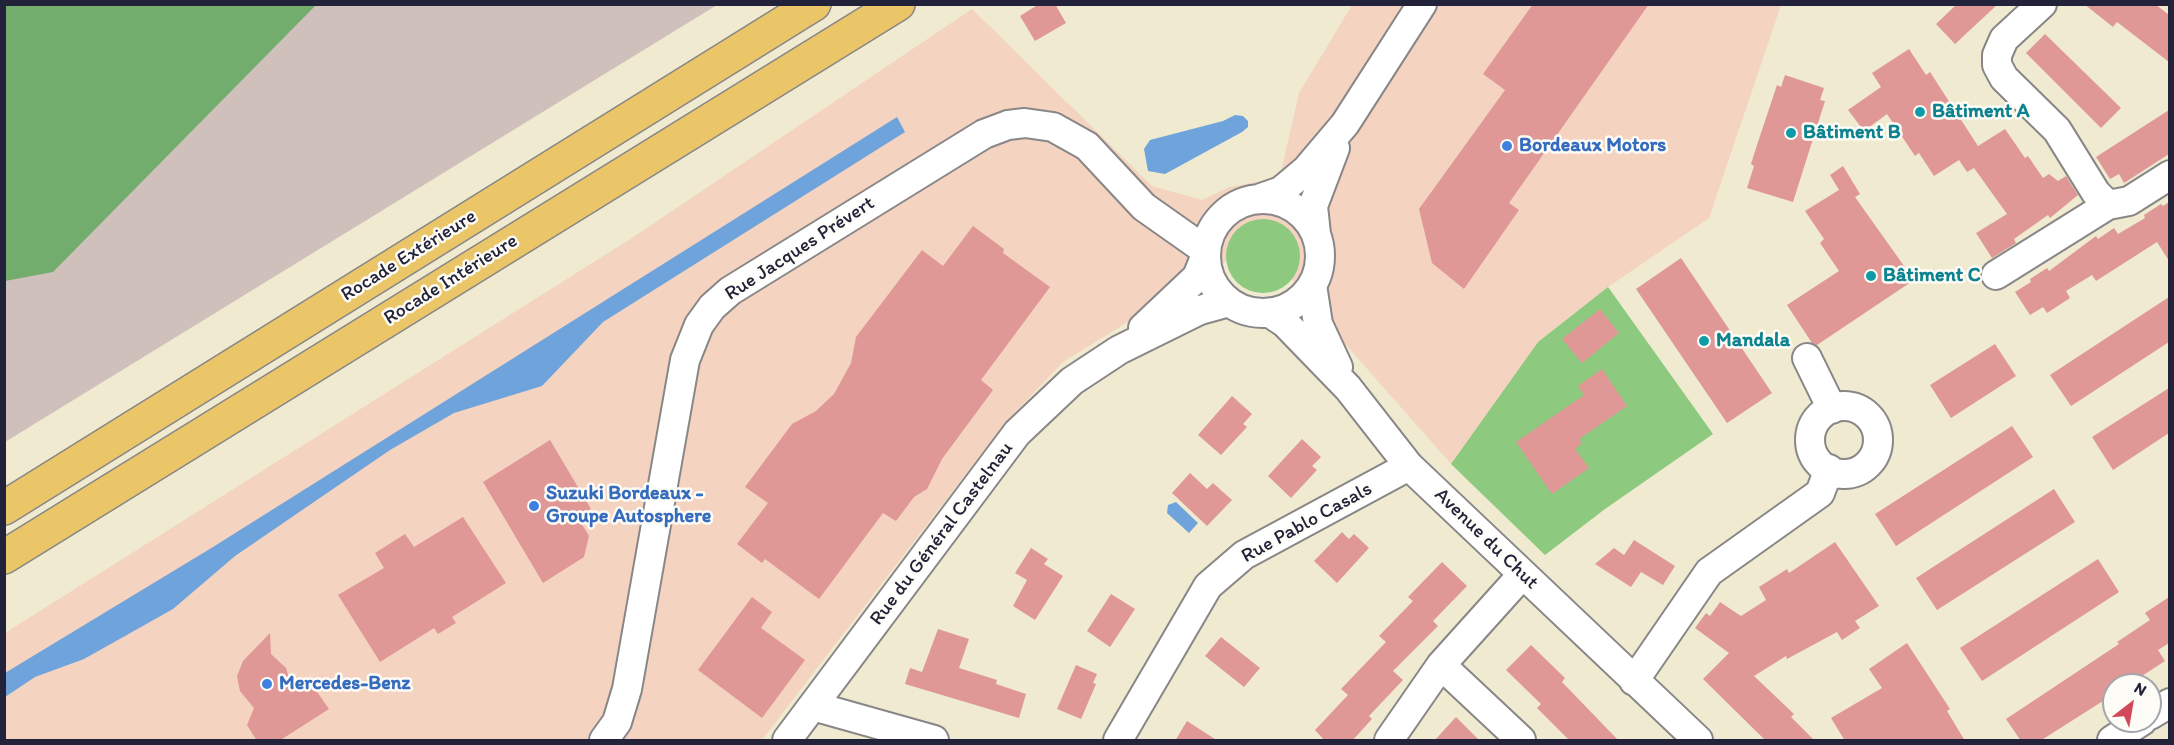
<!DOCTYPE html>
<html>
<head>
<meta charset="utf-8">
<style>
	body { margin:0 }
	#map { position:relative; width:2174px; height:745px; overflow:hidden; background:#efead0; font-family:Itim,sans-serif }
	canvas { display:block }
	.frame { position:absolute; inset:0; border:6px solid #22223b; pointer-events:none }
	.north { position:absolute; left:2102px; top:673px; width:60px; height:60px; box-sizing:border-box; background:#fdfcf7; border:2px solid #a5a5ac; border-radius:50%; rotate:31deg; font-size:16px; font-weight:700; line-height:24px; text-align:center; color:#22223b }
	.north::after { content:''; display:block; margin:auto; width:21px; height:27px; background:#d1495b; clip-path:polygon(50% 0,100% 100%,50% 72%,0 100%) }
</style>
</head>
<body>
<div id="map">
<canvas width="2174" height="745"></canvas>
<div class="frame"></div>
<div class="north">N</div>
</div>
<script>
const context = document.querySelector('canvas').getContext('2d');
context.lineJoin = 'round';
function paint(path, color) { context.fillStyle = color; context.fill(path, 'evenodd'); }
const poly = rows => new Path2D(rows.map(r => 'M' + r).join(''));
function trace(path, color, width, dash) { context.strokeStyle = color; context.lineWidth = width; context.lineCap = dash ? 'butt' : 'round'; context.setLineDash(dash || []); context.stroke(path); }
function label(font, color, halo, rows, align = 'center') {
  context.font = font + ' Itim,sans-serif'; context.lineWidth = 5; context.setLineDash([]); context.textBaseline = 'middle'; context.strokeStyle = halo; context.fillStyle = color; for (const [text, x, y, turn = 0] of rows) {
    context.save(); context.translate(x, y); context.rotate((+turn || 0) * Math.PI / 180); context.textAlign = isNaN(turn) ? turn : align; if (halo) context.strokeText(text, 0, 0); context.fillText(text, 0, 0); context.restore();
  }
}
paint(poly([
	[1352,5,1781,5,1709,218,1608,287,1538,342,1451,464,1332,329,1281,266,1241,252,1063,362,1004,424,762,740,5,740,5,633,632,238,972,9,1152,186,1202,200,1230,187,1267,180,1281,172,1299,93]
]), '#f4d3c0');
paint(poly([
	[5,5,717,5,5,442]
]), '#d0c0bc');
paint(poly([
	'1226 256a37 37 0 1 1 74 0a37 37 0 1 1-74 0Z',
	[1608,287,1713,434,1605,509,1545,555,1451,464,1538,342]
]), '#8dc97e');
paint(poly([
	[5,4,316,4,316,5,53,272,5,281]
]), '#72ad6d');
paint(poly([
	[1235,115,1243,116,1248,121,1248,127,1242,132,1165,174,1148,171,1144,149,1150,140,1223,121],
	[897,117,905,132,603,322,542,386,454,413,390,450,235,556,173,609,84,659,35,677,5,697,5,673,213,547],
	[1176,502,1198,523,1189,533,1167,513,1168,505]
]), '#6fa3dc');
paint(poly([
	[1039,4,1055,4,1066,23,1035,41,1020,16],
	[1533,4,1649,4,1509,203,1519,210,1464,289,1432,263,1419,209,1505,90,1483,74],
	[1957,4,1998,4,1955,44,1936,24],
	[2084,4,2155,4,2169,15,2169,62,2117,22,2113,27],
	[2045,34,2121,108,2101,128,2026,53],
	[1909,49,1926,75,1930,72,1978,146,2005,129,2025,158,2028,156,2043,178,2049,174,2058,181,2066,176,2078,195,2050,218,2048,215,2014,239,2016,243,1992,258,1976,233,2007,214,1974,168,1967,172,1959,160,1934,176,1919,153,1915,156,1887,114,1864,131,1848,110,1881,87,1872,73],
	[1785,75,1824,88,1820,100,1825,101,1793,202,1747,188,1754,166,1751,164,1757,145,1777,85,1781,87],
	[2169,110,2169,154,2124,183,2119,174,2110,179,2096,157],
	[1843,166,1860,194,1855,197,1914,280,1817,345,1812,343,1787,305,1839,271,1820,243,1824,239,1805,211,1839,190,1830,175],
	[2169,202,2169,261,2157,242,2096,281,2092,275,2066,291,2070,298,2047,313,2043,307,2030,315,2015,292,2031,282,2030,279,2047,268,2049,271,2096,236,2098,239,2114,228,2118,234,2145,218,2144,215,2161,204,2163,206],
	[973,226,1004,249,1003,253,1050,287,981,380,993,390,942,459,927,489,914,497,896,521,883,513,819,599,765,559,762,563,737,544,768,503,745,487,792,424,816,411,834,394,851,363,856,337,922,250,943,266],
	[1681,258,1772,393,1727,423,1636,289],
	[2169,297,2169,342,2071,406,2050,375],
	[1600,309,1619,333,1582,363,1562,339],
	[1995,344,2016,376,1951,418,1930,385],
	[1602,369,1627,406,1579,439,1582,443,1575,449,1589,468,1552,494,1516,442,1584,395,1578,386],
	[2169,388,2169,433,2113,470,2092,437],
	[1232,396,1252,414,1243,424,1247,427,1221,455,1198,435],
	[2012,426,2033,457,1896,546,1875,514],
	[1302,439,1321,457,1312,466,1317,470,1291,498,1268,476],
	[550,440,591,509,577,516,589,536,584,557,543,583,483,482],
	[1190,473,1207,489,1213,483,1232,500,1207,526,1172,493],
	[2054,489,2075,522,1937,610,1916,578],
	[463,517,506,583,452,617,456,623,438,634,434,628,380,662,338,595,384,568,375,553,405,534,414,547],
	[1342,532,1349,539,1354,534,1369,548,1337,583,1314,561],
	[1634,540,1675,566,1663,585,1641,572,1631,587,1595,564,1614,548,1624,555],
	[1835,542,1879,606,1855,621,1860,628,1842,640,1837,632,1787,659,1786,656,1754,676,1794,714,1791,717,1815,741,1766,741,1703,679,1729,653,1695,628,1706,613,1710,616,1720,602,1741,616,1766,600,1759,587,1787,569,1789,573],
	[1031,548,1048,559,1044,564,1063,576,1035,620,1013,606,1027,580,1015,573],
	[2098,559,2119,592,1982,681,1960,648],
	[1442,562,1467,586,1433,621,1438,626,1393,671,1403,680,1369,716,1372,719,1352,741,1325,741,1315,730,1348,695,1341,689,1386,642,1379,636,1413,601,1408,597],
	[1111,594,1135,609,1110,647,1087,631],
	[752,597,772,612,761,628,805,660,762,718,698,670],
	[2169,597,2169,643,2158,650,2165,661,2128,685,2114,685,2114,694,2040,741,2021,741,2006,719,2119,644,2117,642,2150,620,2145,613],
	[938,629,969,639,959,668,997,680,996,684,1026,694,1019,718,905,684,910,668,922,672],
	[270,633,271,654,286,668,291,685,313,686,329,709,279,741,257,741,247,725,254,708,240,691,237,676,243,661],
	[1221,637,1260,668,1244,687,1205,656],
	[1907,643,1950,709,1947,711,1965,741,1845,741,1831,718,1882,688,1869,669],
	[1531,645,1565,678,1562,682,1619,741,1570,741,1537,708,1541,704,1506,670],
	[1076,665,1097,674,1093,683,1096,684,1081,719,1057,709],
	[1456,717,1480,741,1434,741],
	[1187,721,1218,741,1175,741]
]), '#e09897');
const minor = poly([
	[2042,4,2004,39,1997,55,1997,65,2004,78,2057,130,2096,193,2108,205],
	[1261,198,1281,191,1306,170,1345,124,1422,4],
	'1206 256a57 57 0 1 1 114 0a57 57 0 1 1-114 0Z',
	[1316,234,1313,206,1335,148],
	[1996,275,2108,205,2129,201,2170,175],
	[1312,285,1318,324,1338,367],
	[1270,313,1285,323,1348,388,1409,466,1698,740],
	[1143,328,1197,277,1205,257],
	[1807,358,1832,409],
	'1810 440a34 34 0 1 1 68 0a34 34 0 1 1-68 0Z',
	[1441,665,1521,740],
	[1634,681,1709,572,1820,493,1829,469],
	[813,706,934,740],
	[2150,715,2170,703],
	[604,740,617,722,627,689,685,360,699,325,712,307,730,291,984,134,1008,125,1025,123,1053,127,1087,146,1144,207,1205,250],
	[787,740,1017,433,1072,381,1119,350,1200,310,1229,302],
	[1118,740,1208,586,1244,555,1409,466],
	[1389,740,1441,665,1522,575],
	[2112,740,2142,721]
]);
const highway = poly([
	[4,508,814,4],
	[4,557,898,4]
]);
trace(minor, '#888686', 32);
trace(highway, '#888686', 36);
trace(minor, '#fff', 28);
trace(highway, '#ebc669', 33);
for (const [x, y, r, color] of [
	[1920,112,6,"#0f9aa8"],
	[1791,133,6,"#0f9aa8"],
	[1507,146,6,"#3f7fe0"],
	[1871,276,6,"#0f9aa8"],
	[1704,341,6,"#0f9aa8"],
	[534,506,6,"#3f7fe0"],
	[267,684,6,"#3f7fe0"]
]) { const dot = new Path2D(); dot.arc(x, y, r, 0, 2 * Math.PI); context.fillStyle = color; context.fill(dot); trace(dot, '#fdfcf7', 2); }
label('bold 20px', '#0d838f', '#fdfcf7', [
	["Bâtiment A",1932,112],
	["Bâtiment B",1803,133],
	["Bâtiment C",1883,276],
	["Mandala",1716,341]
], 'left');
label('bold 20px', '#366cbe', '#fdfcf7', [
	["Bordeaux Motors",1519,146],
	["Suzuki Bordeaux -",546,494],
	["Groupe Autosphere",546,517],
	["Mercedes-Benz",279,684]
], 'left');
label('20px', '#22223b', '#fdfcf7', [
	["Rue Jacques Prévert",800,249,-33],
	["Rocade Extérieure",409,256,-32],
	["Rocade Intérieure",451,280,-32],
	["Rue Pablo Casals",1307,523,-29],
	["Rue du Général Castelnau",942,534,-53],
	["Avenue du Chut",1486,539,44]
]);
</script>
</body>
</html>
